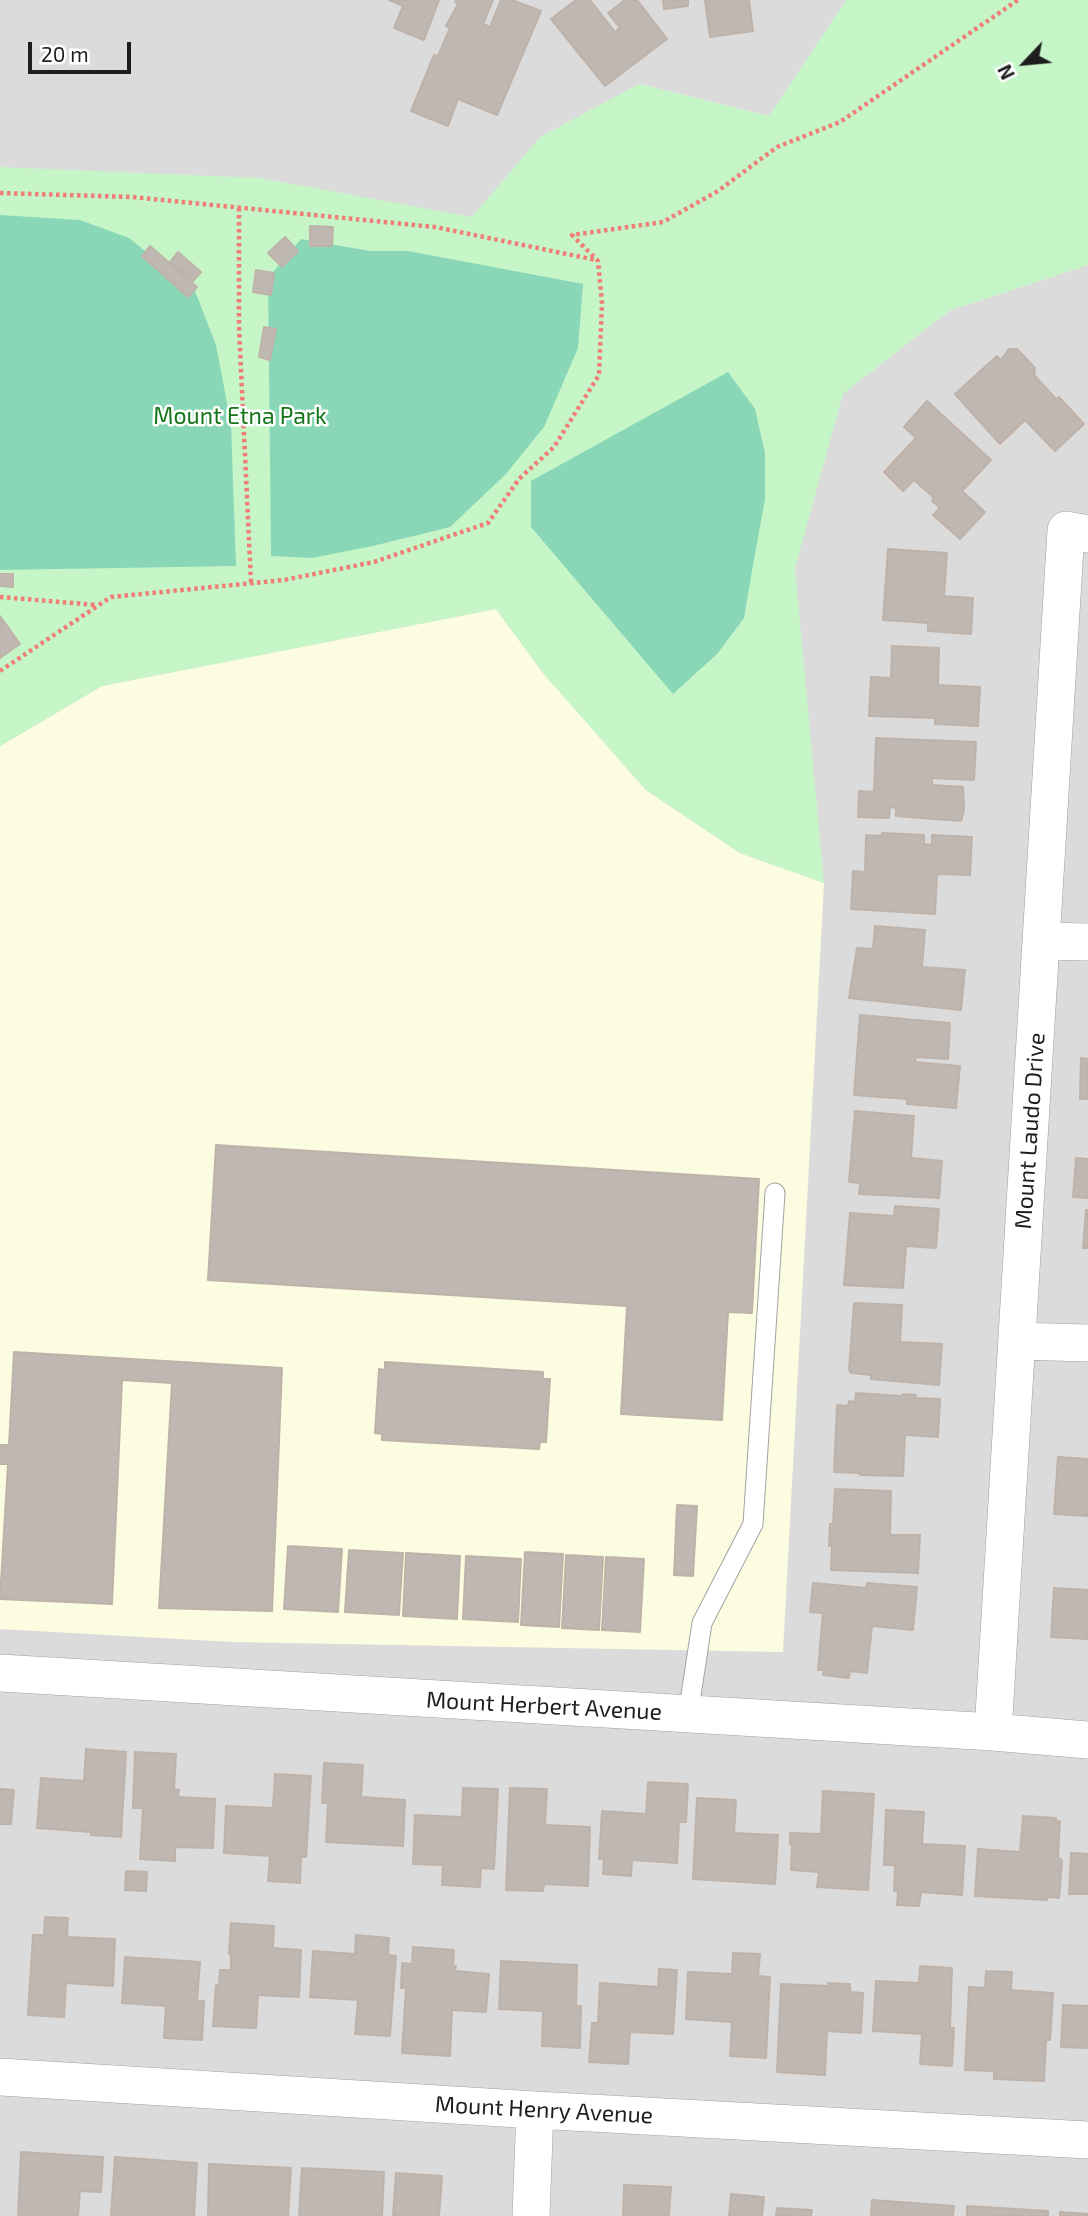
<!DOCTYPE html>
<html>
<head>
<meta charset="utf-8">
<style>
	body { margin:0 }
	#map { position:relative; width:1088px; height:2216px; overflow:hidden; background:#eeebe5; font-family:"Exo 2",sans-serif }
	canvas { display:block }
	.north { position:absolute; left:990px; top:28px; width:70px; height:70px; -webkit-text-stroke:5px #fff; paint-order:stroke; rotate:244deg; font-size:19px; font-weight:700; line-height:28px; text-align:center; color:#1e1e1e }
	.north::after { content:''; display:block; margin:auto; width:24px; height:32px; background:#1e1e1e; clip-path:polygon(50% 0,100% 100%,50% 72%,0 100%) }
	.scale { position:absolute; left:28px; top:42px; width:103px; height:32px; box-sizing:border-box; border:4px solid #1e1e1e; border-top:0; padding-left:9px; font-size:21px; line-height:24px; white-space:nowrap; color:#1e1e1e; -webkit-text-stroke:5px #fff; paint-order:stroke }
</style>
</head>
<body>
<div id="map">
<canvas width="1088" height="2216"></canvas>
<div class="north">N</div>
<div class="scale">20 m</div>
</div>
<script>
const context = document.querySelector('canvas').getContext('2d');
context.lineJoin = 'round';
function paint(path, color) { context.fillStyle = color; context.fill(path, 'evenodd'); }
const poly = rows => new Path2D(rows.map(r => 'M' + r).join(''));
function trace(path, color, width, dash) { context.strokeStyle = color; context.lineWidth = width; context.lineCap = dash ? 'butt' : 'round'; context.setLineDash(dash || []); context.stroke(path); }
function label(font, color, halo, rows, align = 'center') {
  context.font = font + ' "Exo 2",sans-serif'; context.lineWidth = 5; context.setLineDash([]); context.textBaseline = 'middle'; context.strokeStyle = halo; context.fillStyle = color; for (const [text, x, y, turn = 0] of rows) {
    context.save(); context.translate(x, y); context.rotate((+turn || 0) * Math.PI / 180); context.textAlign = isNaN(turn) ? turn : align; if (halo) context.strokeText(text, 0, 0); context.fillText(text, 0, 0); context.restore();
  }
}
paint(poly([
	[0,0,846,0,769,116,639,84,843,393,949,311,1088,265,1088,2216,0,2216]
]), '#dcdbdb');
paint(poly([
	[496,609,543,673,646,790,740,853,824,883,783,1652,233,1642,0,1629,0,746,102,686]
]), '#fcfce0');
paint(poly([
	[846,0,1088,0,1088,265,949,311,843,394,795,568,824,883,740,853,646,790,543,673,496,609,102,686,0,746,0,167,260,178,472,217,540,137,639,84,769,116]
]), '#c6f5c8');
paint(poly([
	[0,215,80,220,129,238,195,291,216,345,231,424,236,566,0,570],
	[301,239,370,251,408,251,583,284,578,348,544,427,505,475,450,527,373,546,312,558,271,556,268,278],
	[728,372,755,409,765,453,765,499,753,565,744,618,718,653,673,694,531,527,531,481]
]), '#89d7b7');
const building = poly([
	[389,0,439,0,424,40,394,28,403,6,389,0],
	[456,0,493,0,483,24,490,27,501,0,512,0,541,11,497,115,458,99,448,126,411,111,434,55,438,56,450,28,446,26,458,4,455,2,456,0],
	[576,0,590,0,615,32,620,28,608,13,625,0,637,0,667,39,605,86,551,19,576,0],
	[663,0,688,0,688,6,664,9,663,0],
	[705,0,749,0,753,31,710,37,705,0],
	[310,226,333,227,332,246,310,246,310,226],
	[285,237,298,251,282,267,268,253,285,237],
	[150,246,197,287,188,297,142,256,150,246],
	[178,252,201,272,193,281,170,262,178,252],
	[256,270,274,273,271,295,253,292,256,270],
	[264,327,276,329,270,360,259,357,264,327],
	[1009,349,1017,349,1035,368,1034,375,1056,399,1059,397,1084,424,1055,451,1025,420,1000,444,955,394,997,356,1001,360,1009,349],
	[927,401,991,460,962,491,985,512,960,539,933,515,940,508,932,501,934,498,914,480,903,491,884,472,916,438,904,427,927,401],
	[888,549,947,553,944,596,973,598,971,634,928,631,928,623,883,620,888,549],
	[0,574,13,574,13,587,0,586,0,574],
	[0,616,20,644,0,658,0,616],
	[892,646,939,648,938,685,980,687,978,726,935,724,935,718,869,716,871,677,891,678,892,646],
	[876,738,976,742,974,780,932,778,932,785,963,787,964,810,961,821,896,816,896,808,890,807,889,818,858,817,859,791,874,792,876,738],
	[882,833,924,835,924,844,932,845,932,835,972,837,970,875,937,874,935,914,851,909,853,871,865,872,866,835,882,836,882,833],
	[875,926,925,930,922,967,965,970,961,1010,849,998,857,948,873,949,875,926],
	[860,1015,950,1023,948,1059,916,1057,915,1062,960,1066,956,1108,907,1104,907,1099,854,1095,860,1015],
	[1081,1058,1088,1059,1088,1099,1080,1099,1081,1058],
	[855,1111,914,1116,911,1158,942,1161,939,1198,859,1194,860,1183,849,1182,855,1111],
	[216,1145,759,1179,752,1313,728,1312,722,1420,621,1414,627,1306,208,1280,216,1145],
	[1076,1158,1088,1159,1088,1198,1073,1197,1076,1158],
	[895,1206,939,1209,936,1248,906,1246,903,1288,844,1285,850,1213,894,1216,895,1206],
	[1086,1210,1088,1210,1088,1248,1083,1248,1086,1210],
	[854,1303,902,1305,900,1342,942,1344,939,1385,871,1379,871,1375,851,1373,849,1370,854,1303],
	[14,1352,282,1368,272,1611,159,1608,172,1383,122,1380,112,1604,0,1599,8,1464,0,1464,0,1445,9,1445,14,1352],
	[385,1362,543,1372,543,1379,550,1379,546,1442,540,1442,539,1449,382,1440,382,1434,375,1433,379,1369,385,1370,385,1362],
	[856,1393,903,1396,903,1394,916,1395,915,1398,940,1399,938,1437,905,1435,903,1476,860,1475,860,1473,834,1472,837,1405,848,1406,849,1401,855,1402,856,1393],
	[1058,1457,1088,1459,1088,1516,1054,1514,1058,1457],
	[835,1489,891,1491,890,1535,920,1535,918,1573,831,1570,832,1545,829,1546,830,1524,833,1524,835,1489],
	[677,1505,697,1506,693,1576,674,1575,677,1505],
	[288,1546,342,1549,338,1612,284,1609,288,1546],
	[349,1550,403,1553,399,1615,345,1612,349,1550],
	[525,1552,563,1554,559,1627,521,1625,525,1552],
	[406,1553,460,1556,457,1619,403,1616,406,1553],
	[566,1555,603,1557,599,1630,562,1628,566,1555],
	[466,1556,521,1559,518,1622,463,1619,466,1556],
	[606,1557,644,1559,640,1632,602,1630,606,1557],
	[813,1583,866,1588,867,1583,917,1587,913,1630,872,1626,867,1673,850,1671,849,1678,823,1675,824,1670,818,1670,823,1613,810,1612,813,1583],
	[1054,1588,1088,1590,1088,1639,1051,1637,1054,1588],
	[86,1749,126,1752,121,1837,91,1835,91,1832,37,1828,41,1778,84,1781,86,1749],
	[135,1752,176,1754,174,1789,179,1790,178,1797,215,1799,213,1848,175,1847,175,1861,140,1859,143,1808,133,1808,135,1752],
	[324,1763,363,1765,361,1797,405,1800,403,1846,326,1842,328,1803,322,1803,324,1763],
	[275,1774,311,1776,306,1857,301,1857,300,1883,268,1881,270,1856,224,1853,226,1806,273,1808,275,1774],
	[648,1782,688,1784,686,1822,679,1822,677,1863,632,1860,631,1876,603,1874,604,1859,599,1859,602,1811,646,1814,648,1782],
	[463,1788,498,1789,494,1869,481,1868,480,1887,442,1885,443,1865,413,1864,415,1815,462,1817,463,1788],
	[510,1788,547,1789,545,1825,590,1827,588,1886,544,1884,543,1891,506,1890,510,1788],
	[0,1789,14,1790,11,1824,0,1824,0,1789],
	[823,1791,874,1794,868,1890,817,1887,819,1872,791,1870,792,1843,790,1844,790,1833,821,1834,823,1791],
	[697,1798,736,1800,734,1833,778,1835,775,1884,693,1879,697,1798],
	[886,1810,924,1812,922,1844,965,1846,962,1895,921,1892,919,1906,897,1905,898,1891,894,1891,895,1865,884,1865,886,1810],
	[1023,1816,1056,1818,1056,1822,1060,1821,1058,1857,1062,1861,1059,1898,1047,1897,1047,1900,975,1896,978,1849,1020,1852,1023,1816],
	[1071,1853,1088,1854,1088,1894,1069,1894,1071,1853],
	[126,1871,147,1872,146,1891,125,1890,126,1871],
	[45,1917,68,1918,67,1937,115,1939,113,1986,66,1983,64,2017,28,2015,33,1935,44,1935,45,1917],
	[231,1923,274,1926,273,1948,301,1950,299,1997,258,1995,256,2028,213,2026,216,1985,219,1985,220,1970,231,1970,231,1954,229,1954,231,1923],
	[356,1935,389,1938,388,1955,396,1956,390,2036,355,2034,358,2000,310,1997,313,1951,355,1954,356,1935],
	[413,1947,454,1950,453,1966,456,1966,455,1971,489,1974,486,2012,452,2010,450,2056,402,2053,406,1988,401,1988,402,1963,412,1964,413,1947],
	[733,1953,760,1954,758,1976,770,1977,766,2058,730,2056,732,2022,686,2019,688,1972,732,1974,733,1953],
	[125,1957,200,1962,197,2001,204,2001,202,2040,164,2038,166,2006,122,2003,125,1957],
	[501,1961,577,1965,576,2006,581,2006,580,2048,542,2046,543,2011,499,2009,501,1961],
	[920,1966,952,1968,950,2028,954,2028,952,2066,920,2064,922,2034,873,2031,876,1981,919,1983,920,1966],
	[659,1969,677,1970,673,2034,630,2032,628,2064,589,2062,592,2023,598,2023,600,1983,658,1987,659,1969],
	[986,1971,1012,1972,1011,1990,1053,1993,1050,2040,1046,2040,1044,2081,994,2079,994,2071,965,2070,969,1987,985,1988,986,1971],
	[828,1983,850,1984,850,1992,863,1993,861,2033,827,2031,825,2075,777,2072,781,1984,829,1986,828,1983],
	[1063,2005,1088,2006,1088,2048,1061,2047,1063,2005],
	[21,2152,103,2157,101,2192,80,2191,78,2216,18,2216,21,2152],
	[115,2157,197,2163,194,2216,111,2216,115,2157],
	[209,2164,291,2168,288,2216,208,2216,209,2164],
	[302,2168,384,2172,382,2216,299,2216,302,2168],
	[396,2173,442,2176,439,2216,393,2216,396,2173],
	[624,2185,671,2187,669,2216,623,2216,624,2185],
	[731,2194,764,2197,762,2216,729,2216,731,2194],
	[872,2200,954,2206,953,2216,871,2216,872,2200],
	[967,2206,1048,2211,1048,2216,967,2216,967,2206],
	[777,2208,812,2210,811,2216,776,2216,777,2208],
	[1060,2212,1088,2214,1088,2216,1060,2216,1060,2212]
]);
paint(building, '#bfb7b2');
trace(building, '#bfb2a9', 2);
const lane = poly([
	[688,1715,702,1623,753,1524,775,1193]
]);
const street = poly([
	[1042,941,1088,942],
	[1017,1341,1088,1343],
	[0,1673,993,1732,1088,1740],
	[993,1732,1066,530,1088,534],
	[0,2077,535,2110,1088,2140],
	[531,2216,535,2110]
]);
trace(lane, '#a2a2a2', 21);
trace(street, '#a2a2a2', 38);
trace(poly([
	[0,193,132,197,435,227,596,260],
	[239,208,239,327,251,583],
	[0,597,97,605],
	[0,671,111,597,284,580,374,562,488,523,519,479,554,447,599,375,602,303,598,261,572,235,663,222,718,191,777,147,840,122,1018,0]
]), '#ef7e76', 4.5, [3.5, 3.5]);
trace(lane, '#fff', 19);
trace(street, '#fff', 37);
label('23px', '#147519', '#fff', [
	["Mount Etna Park",240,416]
]);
label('23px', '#1e1e1e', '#fff', [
	["Mount Laudo Drive",1030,1131,-86],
	["Mount Herbert Avenue",544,1706,3],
	["Mount Henry Avenue",544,2110,3]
]);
</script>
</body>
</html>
